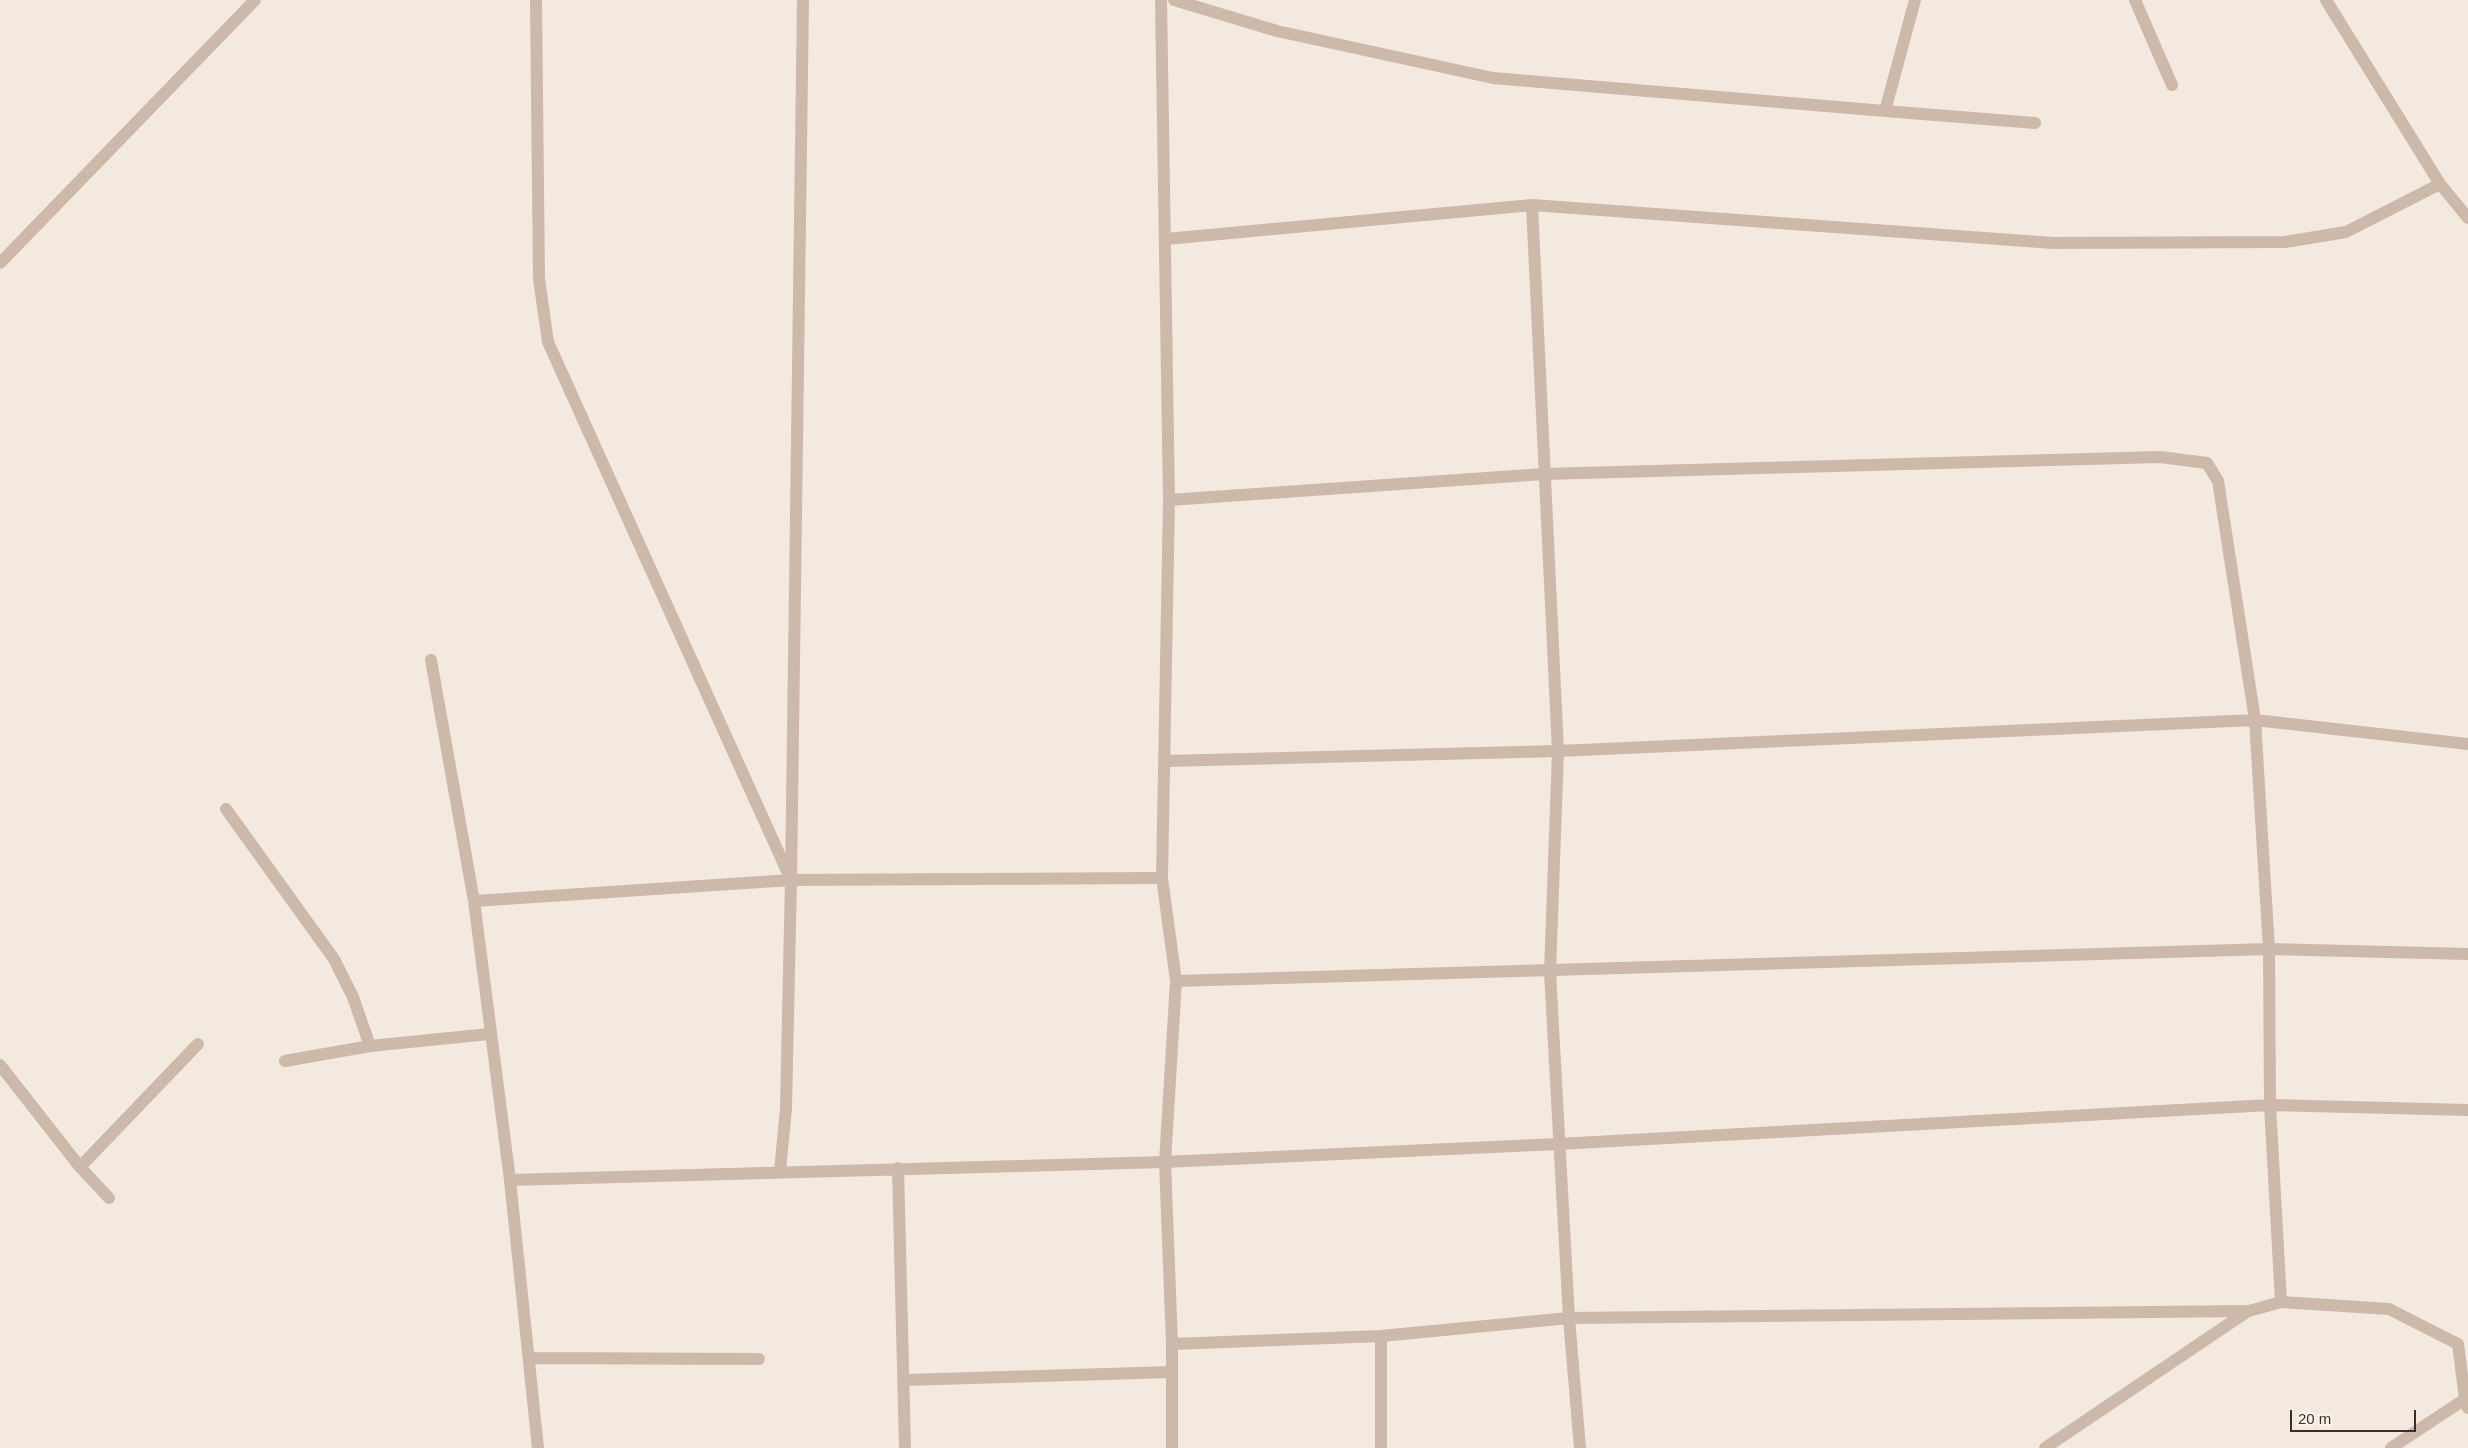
<!DOCTYPE html>
<html>
<head>
<meta charset="utf-8">
<style>
	body { margin:0 }
	#map { position:relative; width:2468px; height:1448px; overflow:hidden; background:#f3e9de; font-family:Arial,sans-serif }
	canvas { display:block }
	.scale { position:absolute; left:2290px; top:1410px; width:126px; height:22px; box-sizing:border-box; border:2px solid #392e29; border-top:0; padding-left:6px; font-size:15px; line-height:18px; white-space:nowrap; color:#392e29; -webkit-text-stroke:4px #fbf3eb; paint-order:stroke }
</style>
</head>
<body>
<div id="map">
<canvas width="2468" height="1448"></canvas>
<div class="scale">20 m</div>
</div>
<script>
const context = document.querySelector('canvas').getContext('2d');
context.lineJoin = 'round';
const poly = rows => new Path2D(rows.map(r => 'M' + r).join(''));
function trace(path, color, width, dash) { context.strokeStyle = color; context.lineWidth = width; context.lineCap = dash ? 'butt' : 'round'; context.setLineDash(dash || []); context.stroke(path); }
trace(poly([
	[536,0,539,279,548,342,791,880,1162,878],
	[1174,0,1277,31,1493,78,1885,111],
	[1915,0,1885,111,2035,123],
	[2135,0,2172,85],
	[2326,0,2440,184,2468,218],
	[1532,205,1558,751,1550,972,1569,1318,1580,1448],
	[1166,239,1532,205,2053,243,2285,242,2346,232,2440,184],
	[0,263,255,0],
	[1169,500,1544,474,2160,457,2207,463,2218,481,2255,720,2269,949,2270,1105,2281,1302],
	[431,660,474,901,510,1180,538,1448],
	[1166,761,1558,751,2255,720,2468,744],
	[226,809,334,959,353,997,370,1046,489,1034],
	[474,901,791,880],
	[1176,981,2269,949,2468,954],
	[285,1061,370,1046],
	[0,1065,80,1167,109,1198],
	[80,1167,198,1044],
	[898,1168,905,1448],
	[780,1171,786,1108,791,880,803,0],
	[510,1180,1165,1162,1558,1144,2270,1105,2468,1110],
	[1172,1344,1381,1336,1569,1318,2249,1311,2281,1302,2389,1309,2458,1344,2465,1399,2468,1408],
	[529,1358,759,1359],
	[905,1380,1172,1372],
	[1381,1448,1381,1336],
	[2045,1448,2248,1311],
	[2391,1448,2465,1399]
]), '#ccb9a9', 12);
trace(poly([
	[1161,0,1169,500,1162,878,1176,981,1165,1162,1172,1344,1172,1448]
]), '#ccb9a9', 12);
</script>
</body>
</html>
